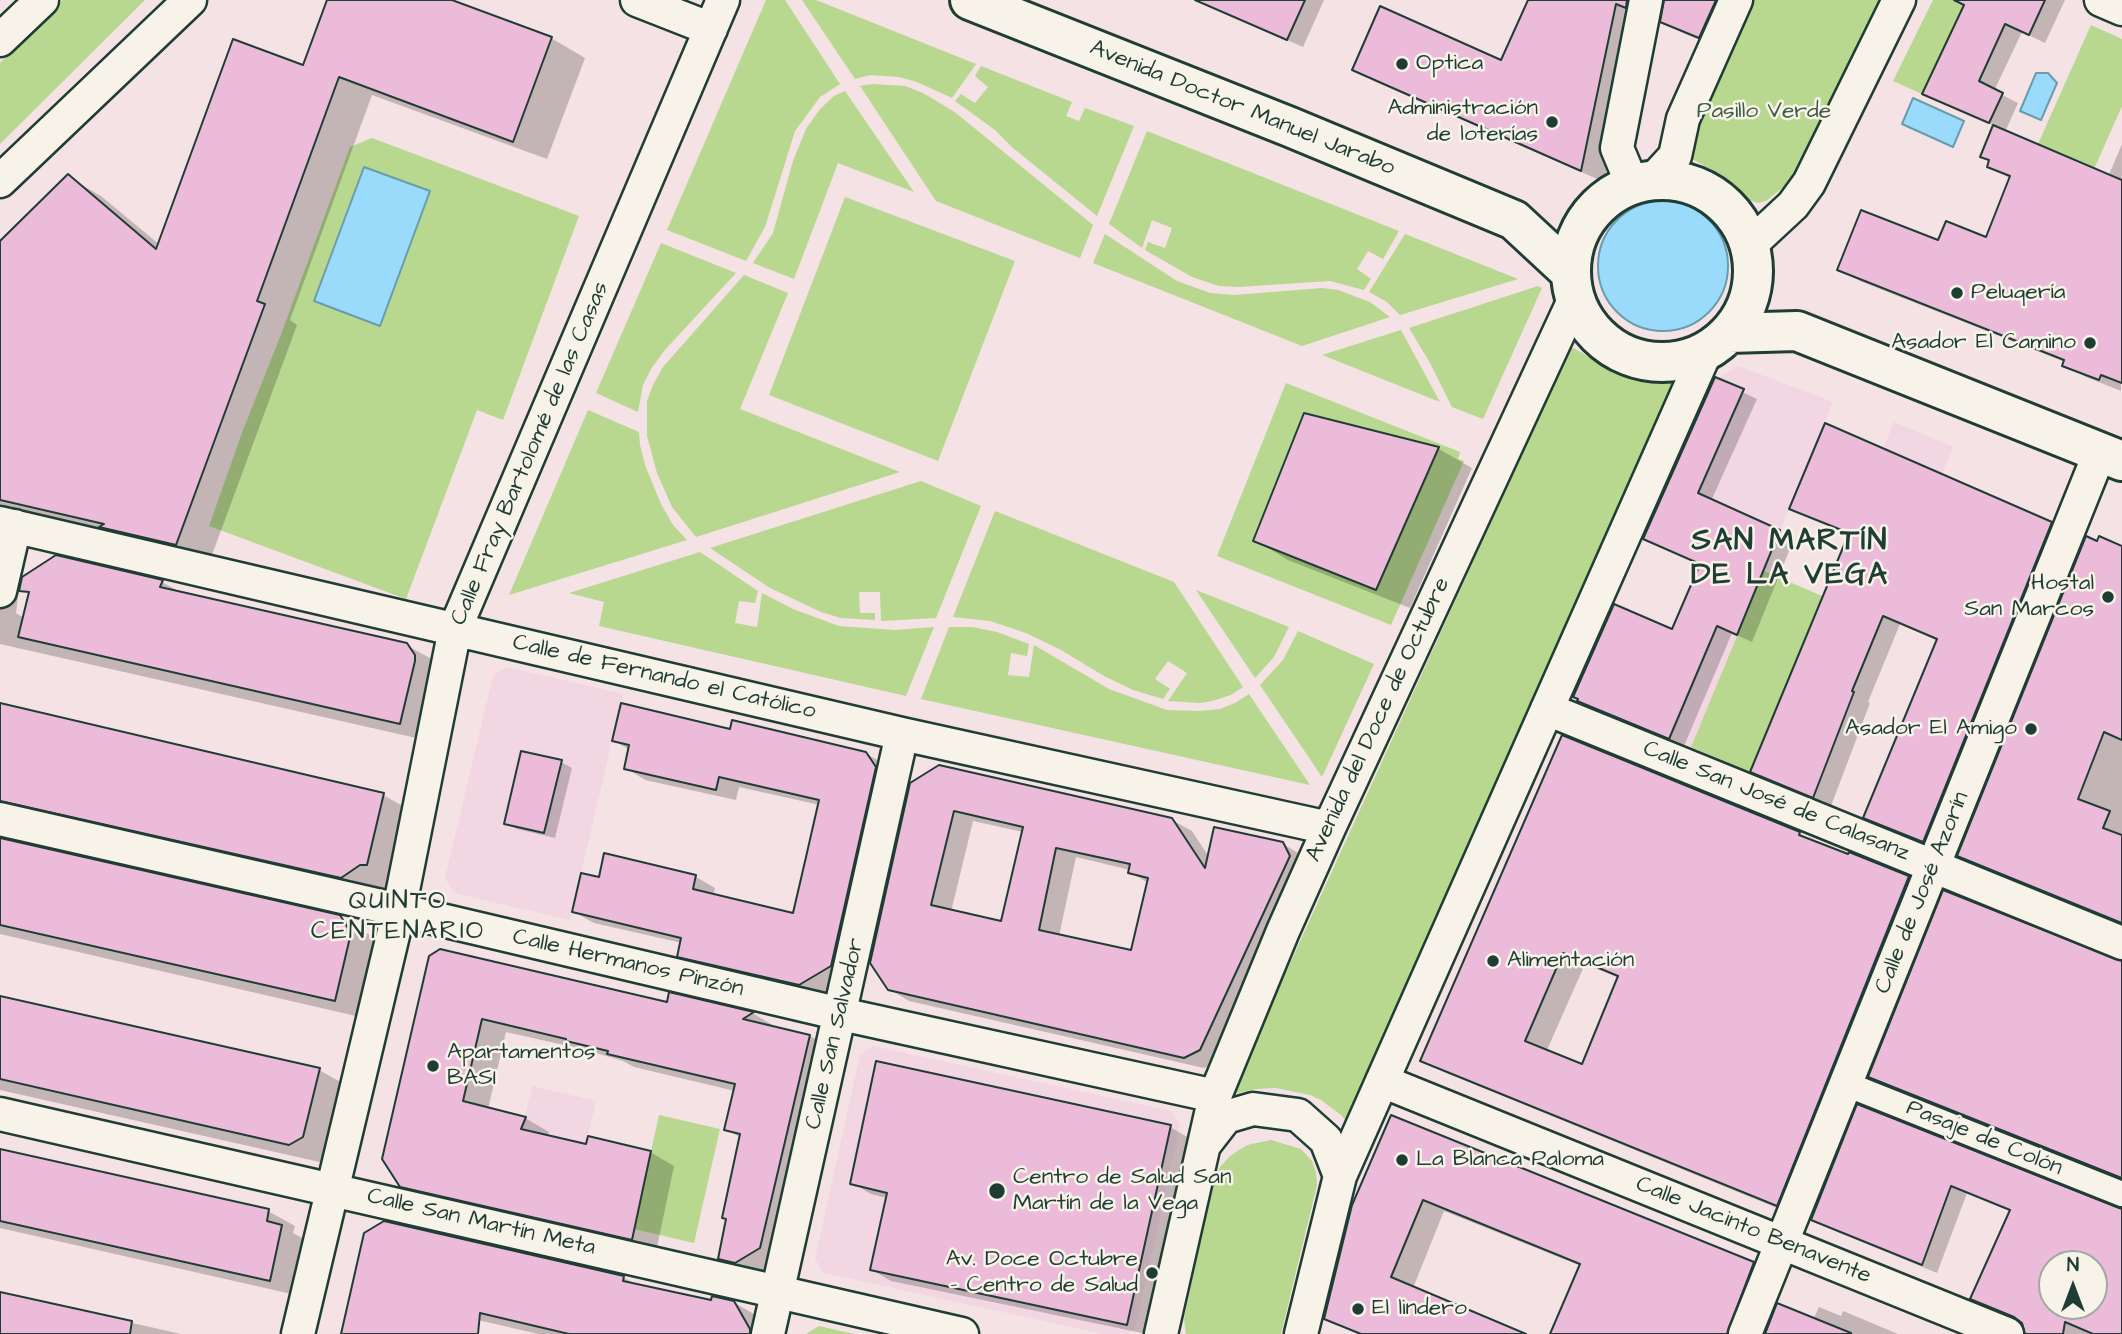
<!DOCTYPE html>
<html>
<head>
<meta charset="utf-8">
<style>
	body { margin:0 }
	#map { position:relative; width:2122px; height:1334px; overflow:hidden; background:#f4e2e4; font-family:"Architects Daughter",sans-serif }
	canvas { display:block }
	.north { position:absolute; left:2038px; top:1250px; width:70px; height:70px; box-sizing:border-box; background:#f7f3e8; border:2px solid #a1aaa0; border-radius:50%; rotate:0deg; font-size:19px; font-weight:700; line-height:28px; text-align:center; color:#1f3d34 }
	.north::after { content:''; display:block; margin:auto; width:24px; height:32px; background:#1f3d34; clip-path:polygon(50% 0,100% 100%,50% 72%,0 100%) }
</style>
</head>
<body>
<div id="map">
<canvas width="2122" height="1334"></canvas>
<div class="north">N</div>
</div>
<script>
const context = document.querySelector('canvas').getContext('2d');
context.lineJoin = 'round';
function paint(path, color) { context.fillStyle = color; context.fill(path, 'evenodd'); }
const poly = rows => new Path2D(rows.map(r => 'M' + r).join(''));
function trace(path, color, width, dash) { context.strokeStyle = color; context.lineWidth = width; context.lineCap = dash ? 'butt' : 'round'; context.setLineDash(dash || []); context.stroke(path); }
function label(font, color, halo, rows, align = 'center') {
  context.font = font + ' "Architects Daughter",sans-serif'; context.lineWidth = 5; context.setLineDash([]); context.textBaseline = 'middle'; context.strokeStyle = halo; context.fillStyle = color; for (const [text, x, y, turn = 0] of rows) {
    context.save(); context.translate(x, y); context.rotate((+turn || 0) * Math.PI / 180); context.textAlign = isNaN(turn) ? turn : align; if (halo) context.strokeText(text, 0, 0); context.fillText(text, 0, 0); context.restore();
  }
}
paint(poly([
	[1738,366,1833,402,1691,747,1632,722,1700,564,1643,539,1716,377,1718,378],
	[1894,422,1953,447,1881,621,1822,596],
	[507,667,623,694,570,920,454,893,445,878,493,676],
	[873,1046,1171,1111,1180,1125,1135,1329,1127,1334,1103,1334,824,1273,815,1259,860,1055],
	[532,1086,596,1101,570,1214,506,1199]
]), '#f2d6e1');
paint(poly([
	[63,0,145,0,0,144,0,63],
	[766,0,785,0,840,84,820,97,795,131,765,227,746,261,667,230],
	[802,0,816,0,976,64,952,98,917,82,899,77,870,75,855,79],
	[1749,0,1884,0,1799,175,1766,201,1758,203,1746,199,1724,177,1687,156,1684,138],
	[1933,0,1966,0,1922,94,1893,81],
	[2091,25,2122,39,2122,106,2094,169,2038,144],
	[981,66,1072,102,1066,116,1079,121,1085,108,1134,126,1097,216,1013,148,995,130,955,101,961,94,975,103,988,87,975,76],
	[873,84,905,86,923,93,956,113,1093,225,1080,258,936,201,860,86],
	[845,91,914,192,838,163,794,279,753,263,773,233,793,161,806,129,820,109,834,96],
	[1147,131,1399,231,1383,259,1368,251,1357,269,1371,279,1364,290,1330,281,1239,287,1219,286,1192,277,1145,250,1148,242,1165,248,1172,228,1152,220,1142,248,1109,224],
	[372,138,579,216,503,420,477,410,406,599,209,526,243,430,280,337,350,147],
	[845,197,1015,261,938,461,769,395],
	[1105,234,1177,281,1210,293,1234,295,1322,288,1338,290,1370,302,1390,317,1302,346,1093,263],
	[1405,234,1518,279,1400,315,1387,302,1369,292],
	[661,243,736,273,664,351,651,369,643,385,638,412,596,393],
	[744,275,788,293,740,409,900,472,696,537,672,507,657,473,647,436,647,401,653,385,663,367],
	[1538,286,1542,288,1483,419,1452,407,1430,363,1409,328],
	[1401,330,1440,402,1322,355],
	[1574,348,1601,365,1619,373,1640,378,1671,378,1676,382,1353,1129,1341,1115,1321,1100,1310,1095,1276,1088,1256,1089,1230,1095,1570,349],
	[1286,383,1460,452,1458,459,1464,461,1391,625,1217,556],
	[588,410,639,432,640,445,645,465,661,504,673,525,687,540,509,595],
	[921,481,981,506,936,618,881,621,880,592,859,592,860,613,875,613,875,620,841,618,821,612,770,588,710,548],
	[995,511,1174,582,1243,687,1231,695,1212,701,1200,703,1168,701,1187,673,1168,661,1155,679,1170,689,1163,699,1133,690,1104,676,1061,650,1026,633,990,621,953,617],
	[700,552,758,591,755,603,739,601,735,623,757,627,762,593,793,609,839,626,895,630,934,627,906,696,599,626,604,602,569,593],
	[1764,571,1822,596,1750,772,1691,747],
	[1196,590,1289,627,1274,657,1255,678],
	[949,627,972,627,997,632,1029,644,1027,656,1011,653,1008,675,1029,677,1034,645,1109,689,1167,710,1200,711,1220,709,1235,703,1249,694,1310,785,921,699],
	[1298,631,1374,664,1322,777,1260,685,1283,660],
	[659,1115,720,1129,694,1243,634,1229],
	[1271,1140,1301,1149,1312,1161,1316,1172,1317,1185,1281,1334,1186,1334,1184,1319,1212,1185,1220,1167,1230,1156,1247,1145],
	[819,1326,832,1329,854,1334,806,1334]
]), '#b8d78f');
const water = poly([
	[2036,73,2048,73,2057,83,2041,120,2020,111,2036,73],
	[1913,98,1964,121,1953,147,1902,124,1913,98],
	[364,167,430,191,380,326,314,301,364,167],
	'1598 266a65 65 0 1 1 130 0a65 65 0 1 1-130 0Z'
]);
paint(water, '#9adbfc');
trace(water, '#699cac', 2);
paint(poly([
	[329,0,447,0,551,38,585,58,547,159,372,95,290,320,297,325,209,563,0,511,0,243,68,177,101,196,160,245,304,67],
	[1197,0,1324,0,1303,47],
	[1529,0,1655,0,1638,15,1604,182,1376,82,1354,69,1502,62],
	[1665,0,1746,0,1722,49,1685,34,1662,21],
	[1968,0,2065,0,2045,43,2022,32,1994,91,2018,103,2005,132,2108,177,2122,144,2121,391,2086,377,2065,365,2065,362,1860,281,1839,269,1939,242,1987,240,2011,179,1989,166,1991,161,1982,156,1994,126,1925,93],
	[1716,380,1757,399,1711,501,1794,539,1752,642,1732,633,1684,746,1593,709,1579,700,1673,631,1701,565,1645,539],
	[1305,415,1439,449,1472,468,1410,608,1288,560,1255,540],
	[1792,508,2051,524,2068,533,1941,851,1882,827,1865,817,1938,641,1900,624,1868,702,1870,703,1831,806,1769,781,1752,771,1850,535,1809,518],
	[2122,548,2122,924,1975,864,1959,855],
	[0,557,19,589,16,613,24,618,162,582,184,594,406,645,441,664,434,742,0,644],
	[0,705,383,795,417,814,394,883,375,896,40,820,6,800,0,791],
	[732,731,865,753,886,765,851,977,820,996,699,967,679,956,682,943,594,923,574,912,600,879,605,855,696,877,715,888,713,896,794,915,820,805,739,787,736,800,645,780,626,768,630,750,614,741],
	[1563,737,1799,833,1819,845,1849,857,1850,854,1909,878,1930,890,1799,1217,1444,1072,1422,1060],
	[1585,964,1619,978,1583,1067,1547,1050],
	[561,762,572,768,555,838,517,829,506,823],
	[911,784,1172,820,1192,831,1209,857,1283,844,1303,856,1219,1061,1204,1068,909,1001,889,989],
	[973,821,1023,832,1002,923,951,912],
	[1076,857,1130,870,1130,872,1148,883,1132,952,1059,936],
	[0,840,339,917,373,937,384,954,369,1019,0,934],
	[431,957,669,1004,671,995,754,1014,776,1027,775,1028,810,1036,834,1050,784,1261,760,1276,744,1272,720,1259,741,1138,726,1129,735,1091,634,1067,623,1061,586,1050,506,1032,488,1109,525,1118,549,1132,547,1137,587,1146,650,1152,674,1166,656,1252,426,1200,401,1185],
	[2122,963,2122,1179,1886,1085,1870,1076],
	[0,998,319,1070,353,1089,324,1163,0,1090],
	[1858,1107,2122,1210,2122,1334,2027,1334,2023,1321,1973,1299,2011,1211,1967,1193,1937,1273,1828,1228,1813,1219],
	[2052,1264,2094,1264,2094,1306,2052,1306],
	[1392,1118,1753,1263,1775,1276,1752,1334,1552,1334,1581,1266,1444,1211,1413,1288,1524,1334,1357,1334,1326,1318],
	[1170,1127,1189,1138,1147,1334,891,1281,872,1270,887,1198,871,1194,852,1183],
	[0,1151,268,1211,295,1226,293,1233,308,1241,296,1295,0,1228],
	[384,1223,623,1277,640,1287,712,1302,713,1298,733,1302,759,1317,769,1334,538,1334,435,1310,430,1334,342,1334,365,1234],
	[0,1293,181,1334,0,1334],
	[1819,1307,1841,1316,1843,1311,1898,1334,1767,1334,1813,1320]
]), '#0003');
const building = poly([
	[327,0,452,0,552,37,513,142,339,77,257,301,265,304,176,545,99,527,104,524,0,500,0,241,68,174,156,249,233,39,303,65,327,0],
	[1195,0,1305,0,1287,40,1195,0],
	[1528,0,1627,0,1626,8,1616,4,1581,171,1352,70,1380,6,1501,60,1528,0],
	[1664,0,1716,0,1699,38,1660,22,1664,0],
	[1954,0,2045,0,2029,35,2005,24,1979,81,2003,93,1989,123,1922,94,1964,5,1954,0],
	[1993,125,2122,180,2122,383,2101,375,2099,380,2062,366,2064,360,1837,270,1861,210,1938,240,1946,221,1986,237,2010,176,1987,167,1989,160,1980,157,1993,125],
	[1715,377,1744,389,1698,493,1780,530,1737,635,1717,626,1669,739,1577,701,1578,699,1573,697,1614,604,1672,629,1700,564,1643,539,1715,377],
	[1304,413,1439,447,1376,590,1253,541,1304,413],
	[1825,423,2052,522,1923,842,1863,818,1937,639,1883,616,1852,691,1854,692,1813,798,1750,772,1849,533,1789,509,1825,423],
	[2086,536,2097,541,2099,536,2122,546,2122,740,2104,732,2078,799,2110,811,2103,828,2122,835,2122,923,1957,856,2086,536],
	[56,555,163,580,160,587,407,643,415,655,415,661,400,724,18,637,29,592,19,591,22,577,56,555],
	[0,703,384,793,367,865,360,865,341,878,0,801,0,703],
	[621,703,730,729,732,720,866,752,876,767,831,966,799,985,677,957,681,938,572,912,581,873,599,877,604,853,696,875,693,889,793,913,806,857,819,800,719,777,716,790,624,769,629,745,612,741,621,703],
	[1562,735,1800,832,1799,835,1848,854,1849,852,1909,876,1777,1206,1420,1061,1562,735],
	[1563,953,1618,976,1582,1064,1525,1041,1563,953],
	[521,751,562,760,544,833,504,824,521,751],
	[939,765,1172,818,1205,868,1214,827,1283,842,1290,856,1200,1050,1184,1058,888,990,870,963,910,783,939,765],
	[954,811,1023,827,1001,921,931,905,954,811],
	[1056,848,1130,864,1128,873,1148,878,1131,950,1039,930,1056,848],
	[0,838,340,915,351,933,335,1001,0,925,0,838],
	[1943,890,2122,961,2122,1178,1868,1077,1943,890],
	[440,949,667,1002,669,992,754,1012,743,1019,810,1035,760,1248,735,1263,718,1259,726,1219,722,1218,740,1134,724,1130,735,1084,607,1054,608,1051,566,1041,566,1039,482,1019,463,1101,526,1117,521,1129,586,1144,588,1136,651,1151,632,1240,400,1187,382,1159,429,956,440,949],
	[0,996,320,1068,303,1137,289,1145,0,1079,0,996],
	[876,1061,1171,1125,1127,1325,870,1270,887,1193,850,1184,876,1061],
	[1857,1104,2122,1209,2122,1334,2093,1334,2065,1322,2063,1334,2025,1334,2022,1323,2014,1317,1970,1299,2010,1210,1951,1186,1922,1265,1811,1220,1857,1104],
	[2052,1264,2094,1264,2094,1306,2052,1306,2052,1264],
	[1391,1115,1754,1262,1727,1334,1550,1334,1580,1264,1423,1200,1391,1277,1526,1334,1361,1334,1324,1319,1352,1205,1391,1115],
	[0,1149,269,1209,267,1221,282,1225,270,1281,0,1221,0,1149],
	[384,1221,624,1276,623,1281,711,1300,712,1296,734,1301,750,1329,750,1334,569,1334,480,1313,478,1334,341,1334,364,1233,384,1221],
	[0,1292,132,1321,130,1334,0,1334,0,1292],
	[1777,1303,1851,1333,1851,1334,1765,1334,1777,1303]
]);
paint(building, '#edbbda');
trace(building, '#1f3d34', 2);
const pedestrian = poly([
	[1846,1084,2122,1194]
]);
const minor = poly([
	[637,0,711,29],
	[2101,0,2122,9],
	[0,40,42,0],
	[1653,180,1675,156,1683,119,1736,0],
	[0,181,190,0],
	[1632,184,1617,148,1646,0],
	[1750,245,1793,205,1809,183,1899,0],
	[0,523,902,734,1329,828],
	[0,591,15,526],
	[1547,709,2122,943],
	[0,819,399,910,841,1014,1215,1096],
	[1382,1081,2007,1334],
	[0,1114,962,1334],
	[1205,1144,1226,1117,1253,1109,1298,1115,1326,1140,1340,1176],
	[298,1334,399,910,455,629,723,0],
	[768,1334,902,734],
	[1161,1334,1215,1096,1283,931,1329,828,1574,300],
	[1301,1334,1340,1176,1706,351],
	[1745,1334,2100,452]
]);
const tertiary = poly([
	[970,0,1290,127,1514,220,1570,272],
	'1571 271a91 91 0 1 1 182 0a91 91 0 1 1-182 0Z',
	[1729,333,1797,331,2122,461]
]);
trace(pedestrian, '#1f3d34', 30);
trace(minor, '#1f3d34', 37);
trace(tertiary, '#1f3d34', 44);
trace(pedestrian, '#f7f3e8', 24);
trace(minor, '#f7f3e8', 32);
trace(tertiary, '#f7f3e8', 38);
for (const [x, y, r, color] of [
	[1402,64,7,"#1f3d34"],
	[1552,122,7,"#1f3d34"],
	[1957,293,7,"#1f3d34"],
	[2090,343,7,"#1f3d34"],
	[2108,597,7,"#1f3d34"],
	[2031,729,7,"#1f3d34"],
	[1493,961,7,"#1f3d34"],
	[433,1066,7,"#1f3d34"],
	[1402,1160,7,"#1f3d34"],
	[997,1191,9,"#1f3d34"],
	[1152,1273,7,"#1f3d34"],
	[1358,1309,7,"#1f3d34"]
]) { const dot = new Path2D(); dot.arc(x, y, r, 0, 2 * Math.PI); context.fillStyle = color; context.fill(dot); trace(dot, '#f7f3e8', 2.5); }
label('23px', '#1f3d34', '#f7f3e8', [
	["Optica",1416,64],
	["Administración",1538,109,"right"],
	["de loterías",1538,135,"right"],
	["Peluqería",1971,293],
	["Asador El Camino",2076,343,"right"],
	["Hostal",2094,584,"right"],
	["San Marcos",2094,610,"right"],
	["Asador El Amigo",2017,729,"right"],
	["Alimentación",1507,961],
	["Apartamentos",447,1053],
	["BASI",447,1079],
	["La Blanca Paloma",1416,1160],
	["Centro de Salud San",1013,1178],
	["Martín de la Vega",1013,1204],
	["Av. Doce Octubre",1138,1260,"right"],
	["- Centro de Salud",1138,1286,"right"],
	["El lindero",1372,1309]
], 'left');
label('23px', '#1f3d34', '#f7f3e8', [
	["Avenida Doctor Manuel Jarabo",1242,109,22],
	["Calle Fray Bartolomé de las Casas",531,454,-67],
	["Calle de Fernando el Católico",664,678,13],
	["Avenida del Doce de Octubre",1379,720,-65],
	["Calle San José de Calasanz",1776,802,22],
	["Calle de José Azorín",1923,893,-68],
	["Calle Hermanos Pinzón",628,964,13],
	["Calle San Salvador",836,1034,-77],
	["Pasaje de Colón",1984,1139,22],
	["Calle San Martín Meta",481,1223,13],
	["Calle Jacinto Benavente",1753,1231,22]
]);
label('23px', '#3e5c46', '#f7f3e8', [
	["Pasillo Verde",1764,112]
]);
context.letterSpacing = '2px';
label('26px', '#1f3d34', '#f7f3e8', [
	["QUINTO",398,903],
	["CENTENARIO",398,933]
]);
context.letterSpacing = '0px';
context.letterSpacing = '2px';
label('bold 30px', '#1f3d34', '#f7f3e8', [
	["SAN MARTÍN",1790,543],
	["DE LA VEGA",1790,577]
]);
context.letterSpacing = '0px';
</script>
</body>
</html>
